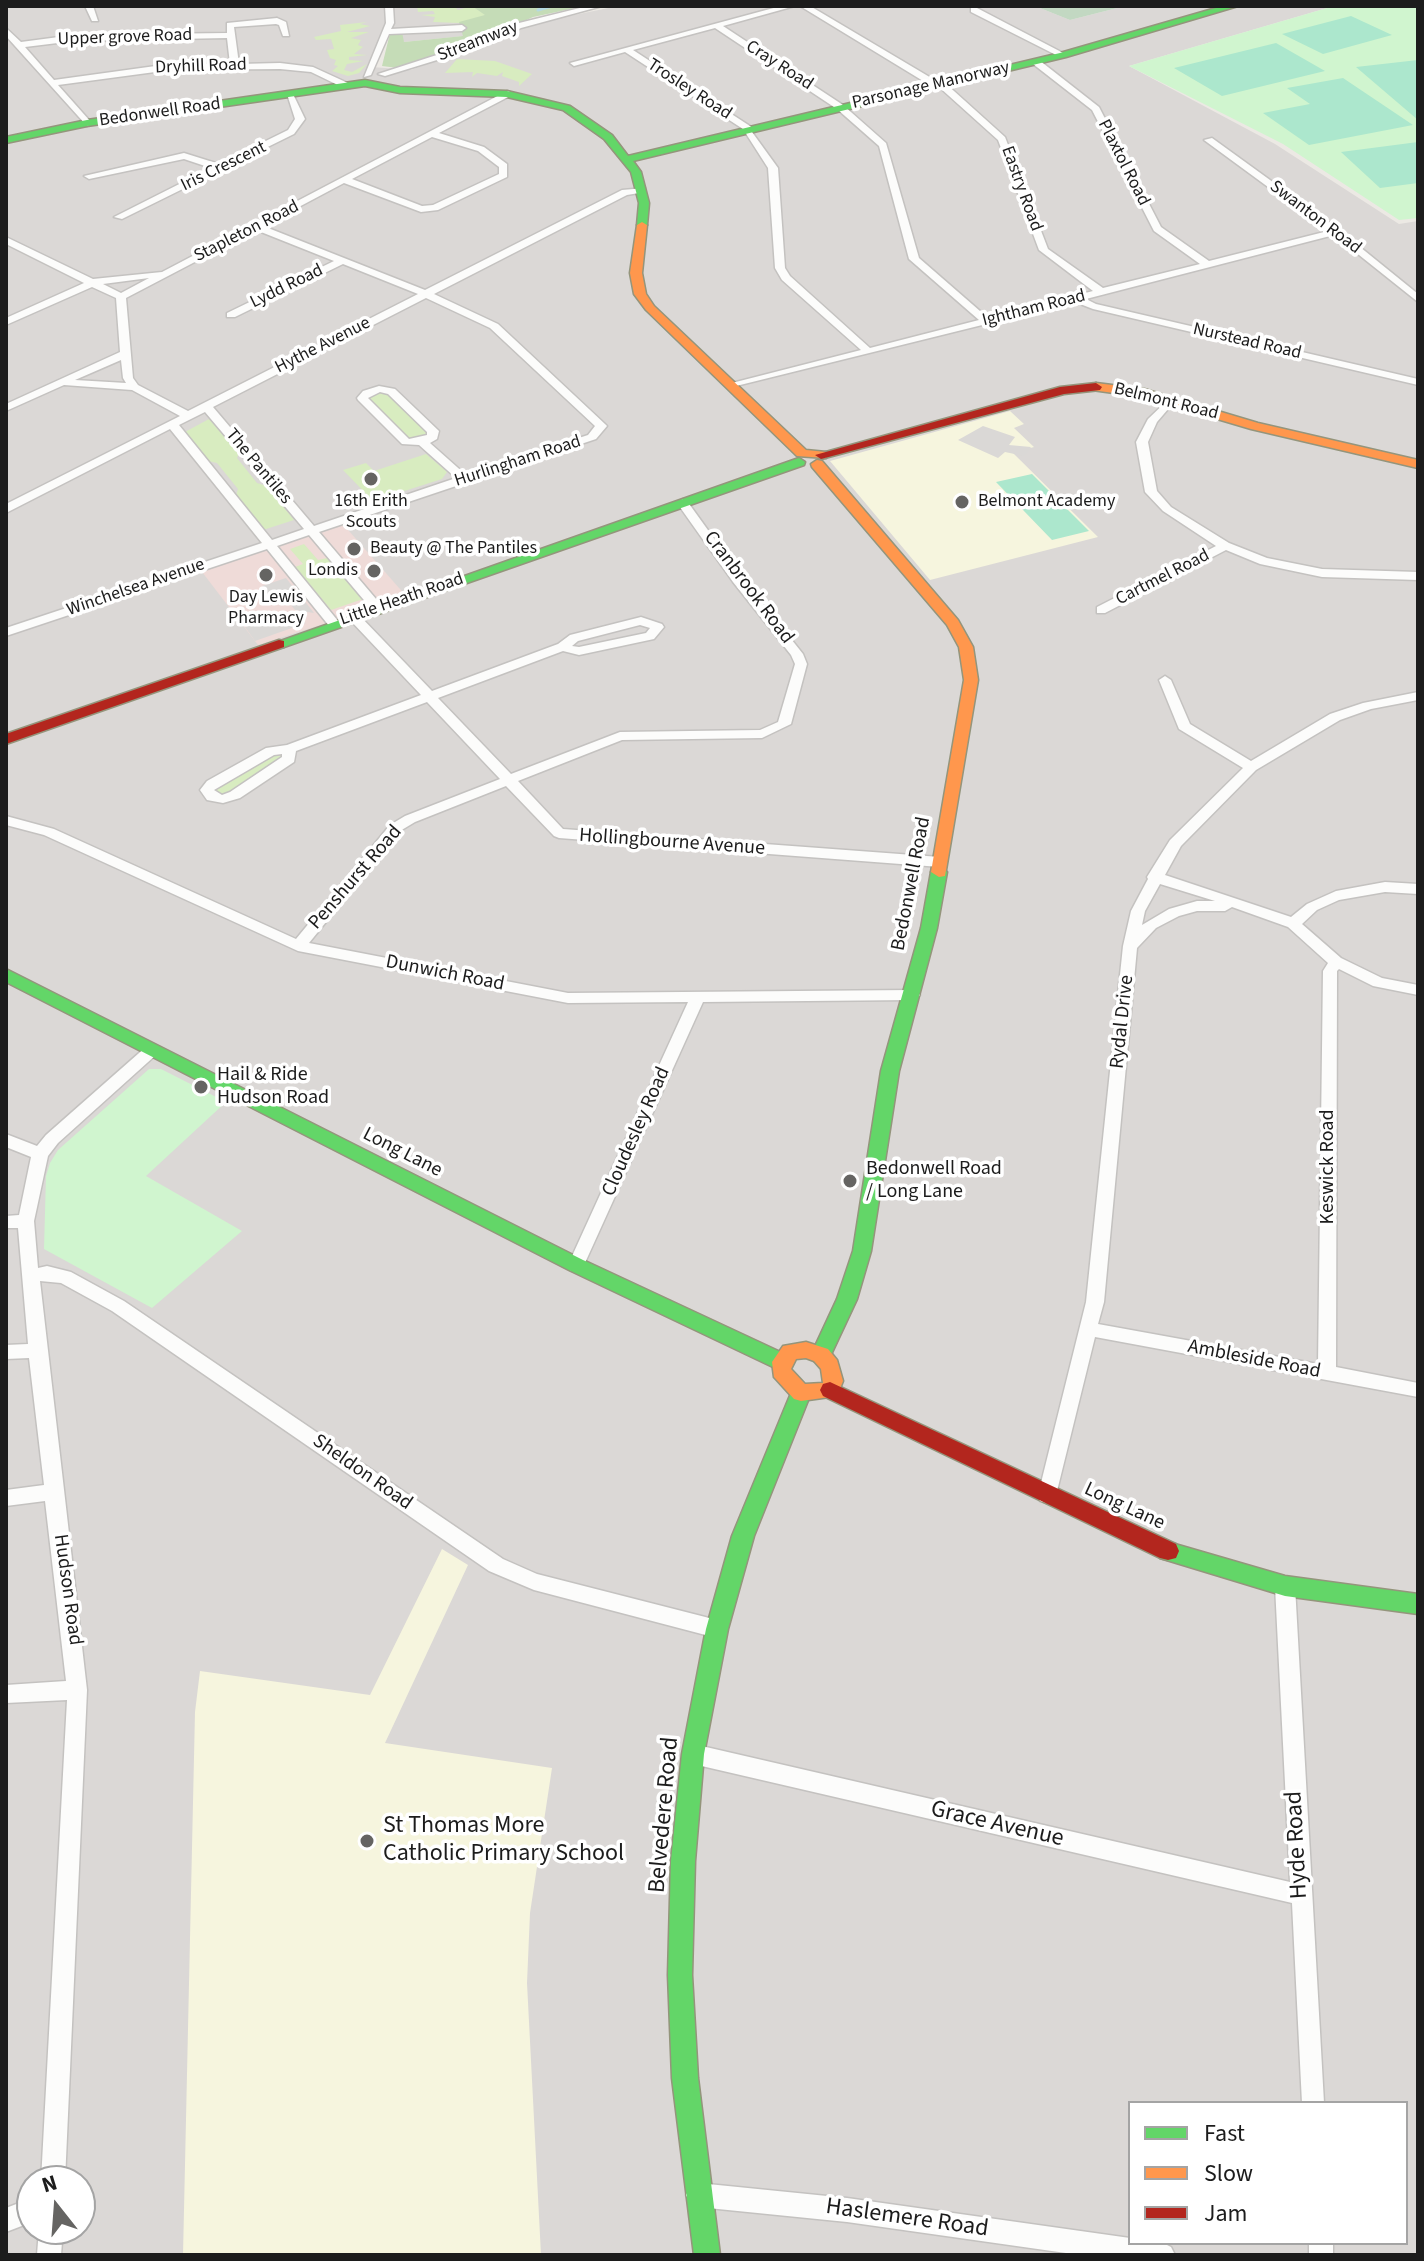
<!DOCTYPE html>
<html>
<head>
<meta charset="utf-8">
<style>
	body { margin:0 }
	#map { position:relative; width:1424px; height:2261px; overflow:hidden; background:#ece9e4; font-family:"Source Sans 3",sans-serif }
	canvas { display:block }
	.frame { position:absolute; inset:0; border:8px solid #1c1c1c; pointer-events:none }
	.legend { position:absolute; left:1128px; top:2101px; width:280px; height:144px; box-sizing:border-box; background:#fff; border:2px solid #a4a4a4; margin:0; padding:10px 14px; list-style:none; font-size:24px; color:#1c1c1c }
	.legend li { display:flex; align-items:center; gap:16px; height:40px }
	.legend b { width:40px; border:2px solid #a4a4a4 }
	.north { position:absolute; left:16px; top:2165px; width:80px; height:80px; box-sizing:border-box; background:#fff; border:2px solid #a4a4a4; border-radius:50%; rotate:343deg; font-size:22px; font-weight:700; line-height:32px; text-align:center; color:#1c1c1c }
	.north::after { content:''; display:block; margin:auto; width:28px; height:36px; background:#656462; clip-path:polygon(50% 0,100% 100%,50% 72%,0 100%) }
</style>
</head>
<body>
<div id="map">
<canvas width="1424" height="2261"></canvas>
<div class="frame"></div>
<ul class="legend">
<li><b style="height:10px;background:#63d668"></b>Fast</li>
<li><b style="height:10px;background:#ff974d"></b>Slow</li>
<li><b style="height:10px;background:#b3261e"></b>Jam</li>
</ul>
<div class="north">N</div>
</div>
<script>
const context = document.querySelector('canvas').getContext('2d');
context.lineJoin = 'round';
function paint(path, color) { context.fillStyle = color; context.fill(path, 'evenodd'); }
const poly = rows => new Path2D(rows.map(r => 'M' + r).join(''));
function trace(path, color, width, dash) { context.strokeStyle = color; context.lineWidth = width; context.lineCap = dash ? 'butt' : 'round'; context.setLineDash(dash || []); context.stroke(path); }
function label(font, color, halo, rows, align = 'center') {
  context.font = font + ' "Source Sans 3",sans-serif'; context.lineWidth = 7; context.setLineDash([]); context.textBaseline = 'middle'; context.strokeStyle = halo; context.fillStyle = color; for (const [text, x, y, turn = 0] of rows) {
    context.save(); context.translate(x, y); context.rotate((+turn || 0) * Math.PI / 180); context.textAlign = isNaN(turn) ? turn : align; if (halo) context.strokeText(text, 0, 0); context.fillText(text, 0, 0); context.restore();
  }
}
paint(poly([
	[6,6,474,6,486,15,464,36,404,42,390,33,372,67,411,70,540,22,618,6,1035,6,1070,20,1125,6,1334,6,1129,66,1275,144,1399,224,1418,221,1418,2255,6,2255],
	[1130,2103,1406,2103,1406,2243,1130,2243],
	[32,2181,80,2181,80,2229,32,2229]
]), '#dbd8d6');
paint(poly([
	[342,523,407,597,258,645,199,568]
]), '#efdbd8');
paint(poly([
	[1010,411,1024,424,1014,428,1034,447,1013,453,1098,537,930,580,830,461],
	[442,1549,468,1565,385,1743,552,1768,530,1913,527,1983,541,2255,183,2255,195,1712,200,1671,370,1695]
]), '#f6f5de');
paint(poly([
	[417,6,454,6,458,10,472,6,486,15,459,23,433,22,435,17,421,15,435,14,433,11,418,12],
	[367,22,360,24,370,26,347,32,369,32,351,38,361,40,358,45,363,47,354,54,367,55,349,57,349,60,364,61,347,64,344,70,352,72,367,64,359,73,348,76,332,71,338,66,334,65,336,60,330,58,327,50,334,49,331,39,316,40,314,37,341,31,340,25],
	[457,59,495,61,532,74,519,86,519,82,502,76,503,72,497,76,477,73,472,77,473,72,445,73],
	[391,391,433,437,406,442,362,398,367,393],
	[209,419,239,453,237,458,257,483,267,486,294,520,263,530,236,495,238,489,217,463,208,461,185,432],
	[426,454,447,472,442,479,373,501,343,470,366,463,374,471],
	[304,544,318,560,327,558,363,599,331,610,295,567,303,564,290,549],
	[283,751,287,757,230,794,218,794,215,791,217,785]
]), '#d8ecc0');
paint(poly([
	[472,6,585,6,533,17,479,42,398,68,382,66,390,33,402,32,404,42,463,36,459,22,485,15]
]), '#c5dcb7');
paint(poly([
	[1035,6,1125,6,1070,20]
]), '#c2d8c2');
paint(poly([
	[1334,6,1418,6,1418,218,1399,220,1283,144,1129,66],
	[149,1069,161,1069,226,1102,146,1176,242,1231,152,1308,44,1249,46,1176,50,1163,58,1150]
]), '#d0f5cf');
paint(poly([
	[1351,16,1392,35,1323,54,1282,34],
	[1276,43,1325,71,1222,96,1174,68],
	[1418,60,1418,120,1356,67],
	[1343,78,1413,125,1309,145,1263,113,1310,104,1287,88],
	[1418,142,1418,183,1380,188,1341,152],
	[1032,474,1089,531,1052,540,996,482]
]), '#ace7cd');
paint(poly([
	[983,426,1015,437,1009,445,1031,447,1024,456,1005,452,998,458,958,440],
	[286,578,297,592,305,589,311,596,303,599,314,613,295,610,284,596,272,600,262,586],
	[292,619,306,623,255,641,245,627,265,620,270,626]
]), '#dad8d6');
trace(poly([
	[538,10,552,6]
]), '#b5d9e2', 3);
const street = poly([
	[85,6,93,6,98,21,92,21,85,6],
	[385,6,393,6,394,23,391,29,462,25,466,28,462,31,389,34,371,75,364,77,386,23,385,6],
	[588,6,602,6,521,28,489,44,385,76,378,74,483,40,515,24,588,6],
	[781,6,795,6,723,26,843,105,886,143,919,258,988,318,1093,291,1039,250,998,140,939,87,933,87,800,6,810,6,938,82,944,82,1005,137,1048,249,1103,288,1200,264,1154,231,1092,110,1033,64,1033,60,1039,60,1099,107,1161,227,1209,261,1328,231,1204,140,1212,138,1339,230,1418,294,1418,302,1334,235,1086,299,1096,304,1418,379,1418,385,1093,309,1075,302,728,388,728,384,861,350,782,280,775,268,768,168,743,129,625,52,574,66,570,63,781,6],
	[715,28,837,109,879,146,909,259,979,320,870,348,790,276,785,268,778,168,752,132,753,128,633,50,715,28],
	[971,8,977,8,1067,55,1060,57,971,12,971,8],
	[277,18,286,22,289,36,283,36,279,25,276,24,234,27,239,64,280,63,313,67,350,84,350,88,344,88,311,72,280,69,170,70,58,85,90,121,92,123,87,126,6,36,6,28,21,42,74,35,227,33,227,23,277,18],
	[227,38,230,64,170,64,54,80,25,47,74,41,227,38],
	[507,91,510,92,510,96,439,133,484,147,507,164,507,177,438,210,421,212,344,183,263,226,425,290,622,190,645,188,645,192,627,195,434,294,498,324,605,424,607,426,596,439,319,532,382,606,382,612,374,612,309,535,277,546,338,621,338,627,330,627,267,549,6,636,6,628,262,543,170,429,6,513,6,504,180,416,132,390,64,385,6,411,6,404,120,352,116,298,92,287,6,325,6,318,84,283,6,244,6,237,93,279,162,272,507,91],
	[432,137,478,151,499,167,499,174,433,205,422,206,352,179,432,137],
	[256,230,334,261,227,313,227,317,235,317,343,264,418,294,188,411,138,385,133,378,126,298,256,230],
	[149,278,121,293,103,284,149,278],
	[426,298,490,328,595,426,588,435,466,475,430,443,437,439,439,431,395,389,379,386,363,391,357,398,358,400,402,444,419,445,456,478,314,526,213,407,426,298],
	[121,360,123,378,126,383,75,380,121,360],
	[380,392,388,394,427,432,427,435,409,439,368,398,380,392],
	[205,412,304,529,272,540,179,425,205,412],
	[287,94,293,94,305,119,294,134,122,219,114,217,211,168,184,159,89,179,84,176,184,153,219,164,288,130,295,119,287,94],
	[1170,398,1175,401,1157,422,1148,442,1157,491,1171,507,1229,543,1267,558,1322,569,1418,572,1418,580,1322,577,1260,564,1226,550,1105,613,1097,613,1097,607,1216,546,1163,511,1145,492,1136,442,1148,419,1170,398],
	[683,499,687,501,741,576,803,654,807,664,791,724,762,738,622,740,518,781,563,829,940,857,947,862,940,867,559,838,554,836,506,786,415,822,400,831,309,943,568,993,912,990,920,995,912,1000,703,1002,584,1265,582,1270,576,1272,570,1270,568,1265,688,1002,568,1003,298,951,44,835,6,825,6,816,54,829,296,939,390,825,405,816,500,779,427,702,296,751,294,762,240,798,223,803,207,800,200,790,207,781,266,748,287,745,421,695,350,620,348,617,354,613,358,614,432,691,558,644,570,635,641,617,662,624,664,627,654,639,579,655,563,651,438,698,511,774,620,732,760,730,778,722,795,664,791,655,733,582,677,503,683,499],
	[640,625,650,628,646,633,579,647,572,646,578,641,640,625],
	[282,754,282,757,230,792,222,795,214,790,274,755,282,754],
	[1165,676,1171,680,1190,724,1251,761,1330,714,1363,703,1418,692,1418,700,1371,709,1340,720,1256,770,1181,846,1165,875,1291,917,1307,904,1336,891,1385,882,1418,884,1418,894,1385,892,1339,900,1317,910,1302,924,1341,958,1382,978,1418,985,1418,995,1373,986,1339,969,1337,971,1336,1367,1418,1383,1418,1397,1095,1337,1056,1495,1054,1501,1047,1503,1040,1501,1038,1495,1086,1302,1123,946,1131,911,1148,879,1147,877,1170,840,1243,768,1179,729,1159,680,1165,676],
	[1160,884,1215,901,1197,901,1169,909,1142,925,1145,911,1160,884],
	[1232,907,1288,927,1328,963,1323,971,1318,1364,1098,1324,1104,1302,1137,948,1156,928,1179,916,1197,911,1225,911,1232,907],
	[152,1044,160,1050,157,1054,58,1143,48,1156,34,1221,38,1268,47,1266,71,1272,124,1301,503,1559,537,1574,717,1620,724,1623,727,1629,724,1635,717,1638,534,1590,489,1571,112,1311,61,1283,40,1281,87,1690,65,2181,41,2181,67,1700,6,1703,6,1685,66,1681,45,1501,6,1506,6,1490,44,1485,29,1358,6,1359,6,1345,28,1344,18,1228,6,1228,6,1216,19,1215,31,1157,6,1147,6,1134,37,1146,46,1135,147,1046,152,1044],
	[1285,1577,1292,1580,1295,1586,1324,2103,1302,2103,1292,1903,693,1764,686,1761,683,1754,686,1747,693,1744,1290,1882,1275,1586,1278,1580,1285,1577],
	[698,2183,847,2198,1130,2238,1130,2243,1163,2243,1171,2247,1175,2255,1080,2255,847,2222,698,2207,690,2203,686,2195,690,2187,698,2183],
	[32,2198,32,2222,6,2232,6,2208,32,2198],
	[39,2229,63,2229,61,2255,37,2255,39,2229],
	[1309,2243,1333,2243,1333,2255,1309,2255,1309,2243]
]);
const fast = poly([
	[1223,6,1238,6,1066,57,633,161,641,172,649,203,647,225,642,228,637,225,639,203,631,172,604,139,563,110,507,97,400,93,365,86,87,126,6,143,6,137,87,120,365,80,400,87,507,91,570,106,612,135,628,156,1060,53,1223,6],
	[799,458,805,462,804,465,284,647,279,648,272,644,799,458],
	[939,867,947,872,937,928,899,1071,871,1251,857,1299,828,1361,821,1363,814,1361,811,1355,837,1299,853,1251,881,1071,921,928,931,872,939,867],
	[6,969,583,1260,789,1356,792,1362,789,1368,782,1370,775,1368,569,1270,6,982,6,969],
	[801,1385,808,1387,811,1393,754,1536,728,1629,704,1754,695,1861,692,1975,698,2078,720,2255,694,2255,672,2078,668,1975,671,1861,682,1754,706,1629,732,1536,791,1393,794,1387,801,1385],
	[1168,1542,1285,1576,1418,1594,1418,1614,1285,1596,1160,1558,1157,1551,1160,1544,1168,1542]
]);
const slow = poly([
	[642,222,647,225,642,273,646,294,654,306,806,450,826,452,826,458,797,456,646,310,634,294,630,273,637,225,642,222],
	[1096,383,1144,389,1258,423,1418,460,1418,468,1251,429,1143,397,1092,390,1090,387,1096,383],
	[817,460,822,461,958,620,973,647,978,680,945,876,939,877,931,872,964,680,959,647,947,625,812,467,811,464,817,460],
	[806,1342,828,1349,837,1360,843,1381,837,1396,801,1401,794,1399,774,1377,772,1362,783,1346,806,1342],
	[806,1358,814,1361,821,1369,823,1383,805,1384,791,1369,796,1359,806,1358]
]);
const jam = poly([
	[1096,383,1102,387,1100,390,1064,394,821,459,815,455,1060,387,1096,383],
	[279,640,284,641,284,647,6,744,6,734,279,640],
	[830,1382,1176,1544,1179,1551,1176,1558,1168,1560,1160,1558,823,1396,820,1390,823,1384,830,1382]
]);
trace(street, '#c4c2c0', 3);
trace(fast, '#94957c', 3);
trace(slow, '#94957c', 3);
trace(jam, '#94957c', 3);
paint(street, '#fcfcfb');
paint(fast, '#63d668');
paint(slow, '#ff974d');
paint(jam, '#b3261e');
for (const [x, y, r, color] of [
	[371,479,8,"#656462"],
	[962,502,8,"#656462"],
	[354,549,8,"#656462"],
	[374,571,8,"#656462"],
	[266,575,8,"#656462"],
	[201,1087,8,"#656462"],
	[850,1181,8,"#656462"],
	[367,1841,8,"#656462"]
]) { const dot = new Path2D(); dot.arc(x, y, r, 0, 2 * Math.PI); context.fillStyle = color; context.fill(dot); trace(dot, '#fff', 3); }
label('18px', '#1c1c1c', '#fff', [
	["Upper grove Road",125,38,-2],
	["Streamway",478,42,-21],
	["Cray Road",779,66,33],
	["Dryhill Road",201,67,-2],
	["Parsonage Manorway",931,86,-13],
	["Trosley Road",689,90,33],
	["Bedonwell Road",160,113,-8],
	["Plaxtol Road",1123,163,63],
	["Iris Crescent",224,167,-26],
	["Eastry Road",1021,189,70],
	["Swanton Road",1315,218,37],
	["Stapleton Road",247,232,-27],
	["Lydd Road",287,287,-26],
	["Ightham Road",1034,309,-14],
	["Nurstead Road",1247,342,13],
	["Hythe Avenue",323,346,-27],
	["Belmont Road",1166,402,14],
	["Hurlingham Road",518,462,-18],
	["The Pantiles",258,467,50],
	["Cartmel Road",1163,578,-27],
	["Winchelsea Avenue",136,588,-19],
	["Little Heath Road",402,600,-19]
]);
label('18px', '#1c1c1c', '#fff', [
	["16th Erith",371,502],
	["Scouts",371,523],
	["Belmont Academy",978,502,"left"],
	["Beauty @ The Pantiles",370,549,"left"],
	["Londis",358,571,"right"],
	["Day Lewis",266,598],
	["Pharmacy",266,619]
]);
label('20px', '#1c1c1c', '#fff', [
	["Cranbrook Road",748,588,53],
	["Hollingbourne Avenue",672,843,4],
	["Penshurst Road",356,878,-49],
	["Bedonwell Road",912,884,-79],
	["Dunwich Road",445,974,11],
	["Rydal Drive",1123,1022,-84],
	["Cloudesley Road",637,1132,-66],
	["Long Lane",402,1153,27],
	["Keswick Road",1329,1167,-90],
	["Ambleside Road",1254,1360,11],
	["Sheldon Road",362,1473,35],
	["Long Lane",1124,1507,25],
	["Hudson Road",67,1590,82]
]);
label('20px', '#1c1c1c', '#fff', [
	["Hail & Ride",217,1076],
	["Hudson Road",217,1099],
	["Bedonwell Road",866,1170],
	["/ Long Lane",866,1193]
], 'left');
label('24px', '#1c1c1c', '#fff', [
	["Belvedere Road",665,1815,-85],
	["Grace Avenue",997,1825,13],
	["Hyde Road",1298,1845,-93],
	["Haslemere Road",907,2219,8]
]);
label('24px', '#1c1c1c', '#fff', [
	["St Thomas More",383,1827],
	["Catholic Primary School",383,1855]
], 'left');
</script>
</body>
</html>
